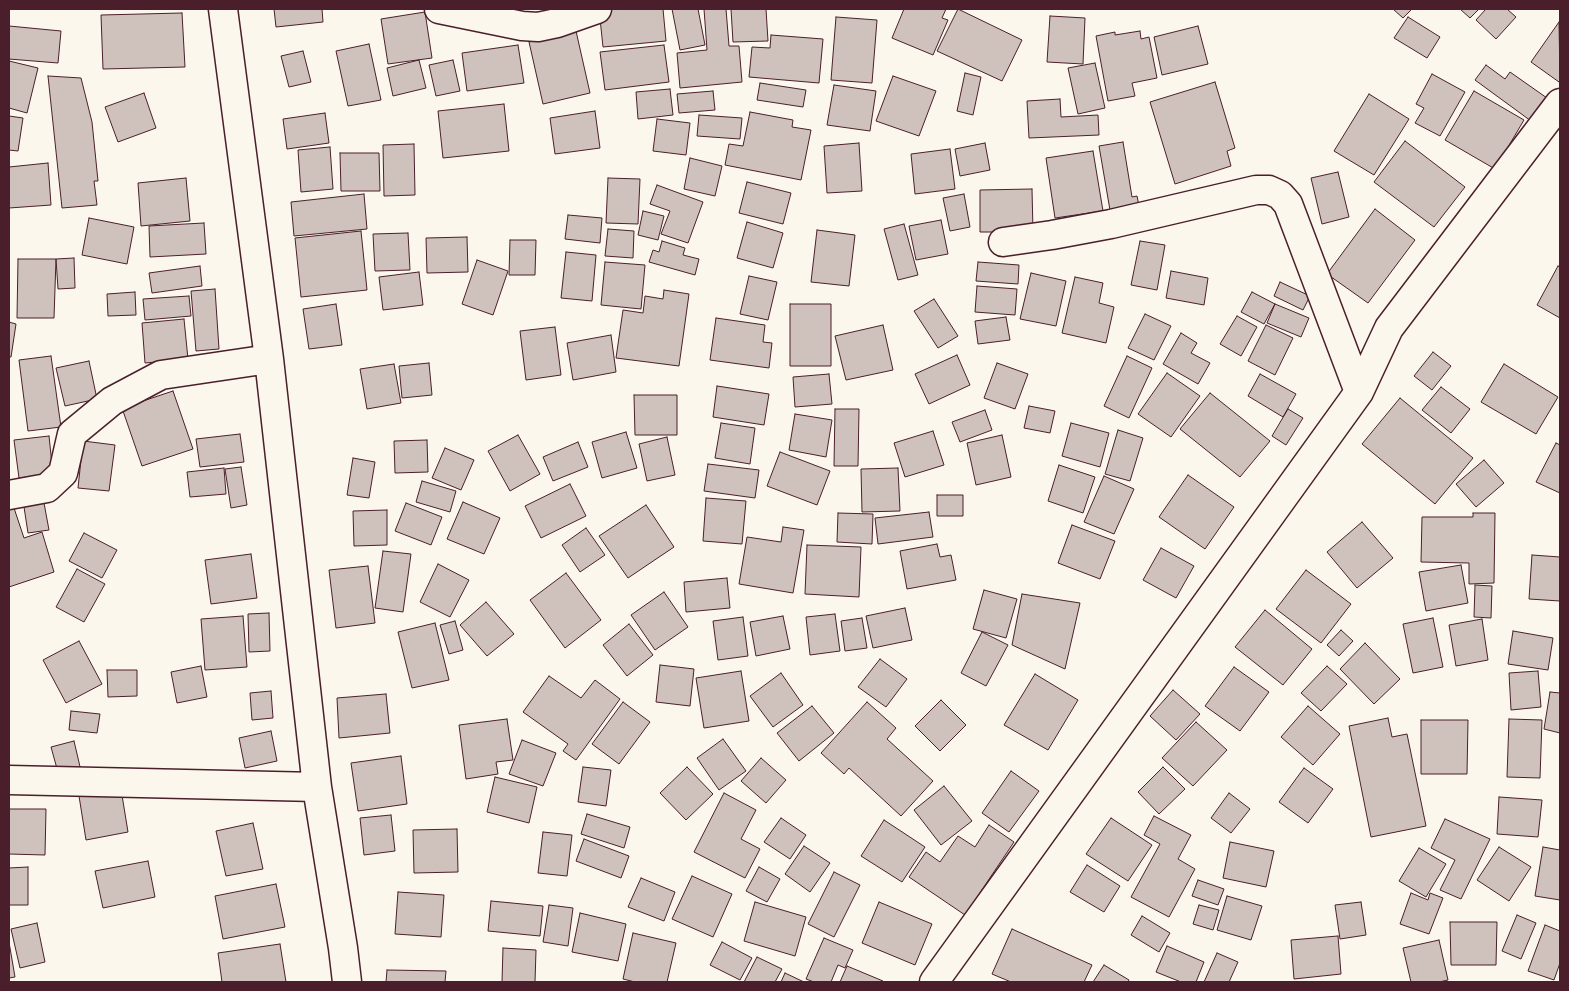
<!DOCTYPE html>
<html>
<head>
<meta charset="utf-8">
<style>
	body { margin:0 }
	#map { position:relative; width:1569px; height:991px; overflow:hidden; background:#fbf7ec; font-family:Delius,sans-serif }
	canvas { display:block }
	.frame { position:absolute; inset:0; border:10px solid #4a1f2b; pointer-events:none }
</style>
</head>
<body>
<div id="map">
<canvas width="1569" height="991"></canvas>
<div class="frame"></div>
</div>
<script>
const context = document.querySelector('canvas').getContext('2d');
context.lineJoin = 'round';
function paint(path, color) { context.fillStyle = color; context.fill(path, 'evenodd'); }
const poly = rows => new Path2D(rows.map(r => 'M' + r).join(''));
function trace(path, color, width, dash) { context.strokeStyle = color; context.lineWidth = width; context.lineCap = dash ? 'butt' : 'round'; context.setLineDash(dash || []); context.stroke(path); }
const building = poly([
	[274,9,322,9,323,22,276,27,274,9],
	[599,9,663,9,666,41,603,47,599,9],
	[672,9,698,9,705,45,680,50,672,9],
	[704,9,726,9,729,46,739,46,742,82,680,88,677,53,707,50,704,9],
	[731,9,766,9,768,41,733,42,731,9],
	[904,9,946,9,942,18,948,20,933,55,892,38,904,9],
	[958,9,1022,40,1002,81,937,51,958,9],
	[1393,9,1412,9,1403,18,1393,9],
	[1460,9,1479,9,1470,18,1460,9],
	[1486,9,1507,9,1516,17,1496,39,1476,20,1486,9],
	[425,12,432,58,388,64,381,19,425,12],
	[182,13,185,67,103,69,101,15,182,13],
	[1050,16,1085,18,1083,64,1047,62,1050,16],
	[836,17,877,20,872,83,831,80,836,17],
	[1408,17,1440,37,1427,58,1394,38,1408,17],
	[1559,22,1560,80,1559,82,1531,62,1559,22],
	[9,26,61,31,58,63,9,59,9,26],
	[1198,26,1208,64,1162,75,1154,37,1198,26],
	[576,31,590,93,543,104,529,42,576,31],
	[1140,31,1141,39,1149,37,1157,78,1132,83,1135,96,1108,101,1096,36,1115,32,1115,35,1140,31],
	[771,35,823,39,819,83,749,77,752,47,770,48,771,35],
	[369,44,381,100,348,106,336,51,369,44],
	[518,45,524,83,467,91,462,53,518,45],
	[664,45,669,82,605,90,600,52,664,45],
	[303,51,311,82,289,87,281,56,303,51],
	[419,60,426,88,393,96,387,68,419,60],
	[453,60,460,91,436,96,429,65,453,60],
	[9,61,38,68,27,113,9,108,9,61],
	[1095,63,1105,108,1078,114,1068,68,1095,63],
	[1486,65,1505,79,1510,72,1547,98,1531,121,1475,80,1486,65],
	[965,73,981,77,973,115,957,111,965,73],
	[1432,74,1465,92,1440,136,1415,123,1424,108,1416,104,1432,74],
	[48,76,81,78,92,122,98,181,94,181,97,205,62,208,48,76],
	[893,76,936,91,919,136,876,121,893,76],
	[1215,82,1235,148,1227,151,1231,166,1175,184,1150,102,1215,82],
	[760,83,806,90,803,107,757,100,760,83],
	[834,85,876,91,870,131,827,125,834,85],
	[670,89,673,115,638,119,636,92,670,89],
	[713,91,715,110,679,113,677,94,713,91],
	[1474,91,1524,120,1495,169,1445,140,1474,91],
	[144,93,156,128,118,142,105,107,144,93],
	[1369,94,1409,119,1374,175,1334,151,1369,94],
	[1060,99,1061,117,1098,115,1099,135,1029,138,1027,101,1060,99],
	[504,104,509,151,443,158,438,111,504,104],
	[595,111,600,148,555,154,550,118,595,111],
	[750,112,793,120,792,127,811,130,801,180,725,165,729,144,743,146,750,112],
	[325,113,329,143,287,149,283,119,325,113],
	[699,115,742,118,740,139,697,136,699,115],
	[9,116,23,118,18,151,9,150,9,116],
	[657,119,690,123,686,155,653,151,657,119],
	[1405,141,1465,187,1434,227,1374,182,1405,141],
	[1123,142,1132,197,1137,196,1140,211,1111,216,1099,146,1123,142],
	[859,143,862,191,827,193,824,146,859,143],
	[985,143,990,170,960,176,955,149,985,143],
	[414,144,415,195,384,196,383,145,414,144],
	[330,147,333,189,301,192,298,150,330,147],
	[950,149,955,189,915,194,911,154,950,149],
	[1093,151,1103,211,1055,218,1046,158,1093,151],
	[340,153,379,153,380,191,341,191,340,153],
	[690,158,722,166,715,196,684,189,690,158],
	[48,163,51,205,9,208,9,167,48,163],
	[1338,172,1349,217,1322,224,1311,178,1338,172],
	[186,178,190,221,141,226,138,183,186,178],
	[608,178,640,179,638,224,606,223,608,178],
	[747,182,791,193,783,224,739,213,747,182],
	[657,185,703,202,688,243,661,234,670,211,650,204,657,185],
	[1032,189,1033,232,980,232,980,190,1032,189],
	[364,194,367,229,294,236,291,202,364,194],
	[964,194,970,227,950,231,943,198,964,194],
	[1375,209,1415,240,1368,303,1327,274,1375,209],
	[643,211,664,216,658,240,638,235,643,211],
	[568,215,602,218,600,243,565,239,568,215],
	[89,218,134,227,127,264,82,255,89,218],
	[941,220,948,254,916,260,909,226,941,220],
	[747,222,783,233,773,268,737,258,747,222],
	[204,223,206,254,150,257,149,226,204,223],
	[904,224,918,275,898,280,884,229,904,224],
	[608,229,634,231,633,258,605,256,608,229],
	[817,230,855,235,849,286,811,282,817,230],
	[361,231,367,290,301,297,295,238,361,231],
	[408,233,410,270,375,271,373,234,408,233],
	[467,237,468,272,427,273,426,238,467,237],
	[510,240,536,240,535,275,509,275,510,240],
	[662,241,685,248,683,255,699,259,695,275,649,262,653,250,659,252,662,241],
	[1140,241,1165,245,1157,290,1131,285,1140,241],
	[566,252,596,255,592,301,561,298,566,252],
	[74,258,75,288,58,289,56,259,74,258],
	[18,259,56,259,54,318,17,318,18,259],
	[477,260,508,271,493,315,462,304,477,260],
	[605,262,645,265,641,309,601,305,605,262],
	[978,262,1019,265,1018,284,976,281,978,262],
	[200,266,202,286,152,293,149,273,200,266],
	[1558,266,1560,267,1560,318,1537,305,1558,266],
	[1171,271,1208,278,1204,305,1166,298,1171,271],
	[419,272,423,305,383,310,379,277,419,272],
	[1031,273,1066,281,1056,326,1020,319,1031,273],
	[749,276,777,282,768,320,740,314,749,276],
	[1075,277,1103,283,1099,303,1114,307,1106,343,1062,333,1075,277],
	[1280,282,1310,296,1303,310,1274,296,1280,282],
	[977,286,1017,289,1015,315,975,312,977,286],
	[215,289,219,349,196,351,191,291,215,289],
	[664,290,689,294,679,366,616,358,623,310,643,313,645,296,663,299,664,290],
	[135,292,136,315,108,316,107,294,135,292],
	[1252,292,1275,304,1264,324,1241,312,1252,292],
	[189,296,191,316,145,320,143,299,189,296],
	[934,299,958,336,938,348,914,311,934,299],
	[336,304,342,345,309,349,303,309,336,304],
	[790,304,831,304,831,366,790,366,790,304],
	[1275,304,1309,318,1301,337,1267,323,1275,304],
	[1145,314,1171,326,1154,360,1128,348,1145,314],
	[1237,316,1257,327,1241,356,1220,344,1237,316],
	[1006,317,1010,340,978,344,975,321,1006,317],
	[716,318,765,325,763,342,772,343,769,368,710,360,716,318],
	[184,319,188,359,145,363,142,323,184,319],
	[9,322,16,324,11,357,9,357,9,322],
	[883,325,893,370,846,380,835,336,883,325],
	[1266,325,1293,338,1275,375,1248,361,1266,325],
	[555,327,561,375,526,380,520,331,555,327],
	[1181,333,1197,343,1191,353,1210,363,1198,384,1163,364,1181,333],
	[611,335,616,372,573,380,567,343,611,335],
	[1433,352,1451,366,1432,390,1414,376,1433,352],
	[957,355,970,385,929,404,915,374,957,355],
	[51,356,61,427,28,431,19,360,51,356],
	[1127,356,1152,368,1129,418,1104,406,1127,356],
	[89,361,97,399,65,406,56,368,89,361],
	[429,363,432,395,402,398,399,366,429,363],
	[997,363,1028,374,1015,409,984,398,997,363],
	[394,364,401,403,367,409,360,369,394,364],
	[1504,364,1558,397,1536,434,1481,402,1504,364],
	[1167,373,1200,396,1171,437,1138,414,1167,373],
	[829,374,832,404,795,407,793,377,829,374],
	[1260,374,1296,394,1283,417,1248,396,1260,374],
	[717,386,769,394,764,425,713,417,717,386],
	[1441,387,1470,409,1451,433,1422,410,1441,387],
	[173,391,193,449,142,466,122,408,173,391],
	[1210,393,1270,441,1240,477,1180,429,1210,393],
	[634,395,677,395,677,435,635,435,634,395],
	[1400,398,1473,458,1435,504,1362,444,1400,398],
	[1029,406,1055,411,1050,433,1024,428,1029,406],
	[835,409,859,409,858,466,834,466,835,409],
	[1288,409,1303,418,1286,445,1272,436,1288,409],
	[985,410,992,430,960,442,952,422,985,410],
	[795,414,832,420,826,457,789,450,795,414],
	[721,423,755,428,750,464,715,458,721,423],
	[1071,423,1109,433,1100,467,1062,456,1071,423],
	[1118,430,1143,438,1130,481,1105,474,1118,430],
	[933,431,944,465,905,477,894,443,933,431],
	[626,432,637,468,602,478,592,442,626,432],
	[240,434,244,462,200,467,196,439,240,434],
	[518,435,540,474,510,491,488,451,518,435],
	[1002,435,1011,477,976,485,967,443,1002,435],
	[49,436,53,474,19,478,14,440,49,436],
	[667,437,675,475,647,481,639,444,667,437],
	[427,440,428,472,395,473,394,441,427,440],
	[83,441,115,445,109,491,78,488,83,441],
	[578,442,588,467,553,481,543,457,578,442],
	[1556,443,1560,445,1560,493,1536,482,1556,443],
	[445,448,474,460,461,490,432,478,445,448],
	[780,452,830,471,817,505,767,486,780,452],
	[353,458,375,462,369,498,347,495,353,458],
	[1484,460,1504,483,1476,507,1456,484,1484,460],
	[708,464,759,470,755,498,704,491,708,464],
	[1059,465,1095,477,1083,513,1048,501,1059,465],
	[241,467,247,505,231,508,225,469,241,467],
	[224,468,226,494,190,497,187,472,224,468],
	[898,468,900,511,862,512,861,469,898,468],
	[1188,475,1234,507,1205,549,1159,517,1188,475],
	[1104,476,1134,489,1114,534,1084,522,1104,476],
	[422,481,456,491,450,512,416,502,422,481],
	[570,484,586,516,541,538,525,506,570,484],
	[937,495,963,495,963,516,937,516,937,495],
	[706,498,746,501,742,544,703,541,706,498],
	[463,502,500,518,484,554,447,539,463,502],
	[44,503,49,530,28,533,24,507,44,503],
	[406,503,442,517,431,545,395,531,406,503],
	[13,505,24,538,42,532,54,572,9,587,9,506,13,505],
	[646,505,674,547,628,578,599,536,646,505],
	[387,510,387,545,354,546,353,511,387,510],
	[929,512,933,537,878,544,875,518,929,512],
	[838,513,873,514,872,544,837,542,838,513],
	[1473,513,1495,513,1494,583,1469,584,1469,563,1421,562,1422,517,1473,517,1473,513],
	[1362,522,1393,558,1357,588,1327,552,1362,522],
	[1072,525,1115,541,1100,579,1058,563,1072,525],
	[783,527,804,530,793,593,739,584,747,537,781,542,783,527],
	[586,528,605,555,580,572,562,545,586,528],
	[84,533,117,550,102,578,69,561,84,533],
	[937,544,940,557,951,555,956,580,907,589,900,551,937,544],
	[807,545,861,547,859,597,805,594,807,545],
	[1161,548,1194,566,1176,598,1143,580,1161,548],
	[383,551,411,554,403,612,375,608,383,551],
	[251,554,257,598,211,604,205,560,251,554],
	[1532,555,1560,557,1560,601,1529,599,1532,555],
	[438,564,469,580,450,617,420,602,438,564],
	[1461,565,1468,603,1426,611,1419,572,1461,565],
	[368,566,375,623,336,628,329,570,368,566],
	[77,569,105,584,84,622,56,607,77,569],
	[1306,570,1351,604,1321,643,1276,609,1306,570],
	[566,573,601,620,565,648,530,600,566,573],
	[727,578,730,608,686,612,684,582,727,578],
	[1475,585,1492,586,1491,618,1474,617,1475,585],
	[984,590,1017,599,1006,638,973,629,984,590],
	[664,592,688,627,655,650,631,615,664,592],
	[1022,594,1080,603,1065,669,1012,645,1022,594],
	[486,602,514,634,487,656,460,625,486,602],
	[905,608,912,640,873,648,866,616,905,608],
	[1265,610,1312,649,1283,685,1235,647,1265,610],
	[269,613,270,651,249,652,248,614,269,613],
	[835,614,840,651,810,655,806,617,835,614],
	[243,616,247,667,205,670,201,619,243,616],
	[783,616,790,649,756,656,750,622,783,616],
	[743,617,748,656,718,660,713,621,743,617],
	[862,618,867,648,845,651,841,621,862,618],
	[1433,618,1443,667,1413,673,1403,624,1433,618],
	[1482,619,1488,660,1456,666,1449,625,1482,619],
	[455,621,463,650,449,654,440,625,455,621],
	[435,623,449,680,412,688,398,632,435,623],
	[629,624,653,655,627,676,603,645,629,624],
	[1341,630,1353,641,1339,656,1327,645,1341,630],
	[1513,631,1553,638,1548,670,1508,664,1513,631],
	[982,632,1008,645,986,686,961,673,982,632],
	[79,641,102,684,66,703,43,660,79,641],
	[1365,643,1400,679,1374,704,1340,669,1365,643],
	[880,659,907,679,886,707,858,687,880,659],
	[660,665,694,669,690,706,656,702,660,665],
	[201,666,207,697,177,703,171,672,201,666],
	[1327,666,1347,684,1321,711,1301,693,1327,666],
	[1234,667,1269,692,1240,731,1205,706,1234,667],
	[107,670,137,670,137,696,108,697,107,670],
	[741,671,749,721,704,728,696,678,741,671],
	[1538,671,1541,707,1511,710,1509,673,1538,671],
	[781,673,803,705,773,727,750,696,781,673],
	[1035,674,1078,700,1048,750,1004,725,1035,674],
	[549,676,581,698,595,680,620,699,576,760,563,751,568,744,523,712,549,676],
	[1173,690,1200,714,1176,740,1150,716,1173,690],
	[271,691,273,718,252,720,250,693,271,691],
	[1550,692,1560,693,1560,733,1544,729,1550,692],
	[386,694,390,733,339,738,337,698,386,694],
	[941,700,966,725,940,751,915,726,941,700],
	[623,702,650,722,619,764,592,744,623,702],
	[867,702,896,728,887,739,933,781,901,816,849,768,844,774,821,753,867,702],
	[812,706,834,733,799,761,777,733,812,706],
	[1308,706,1340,734,1313,765,1281,737,1308,706],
	[71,711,100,714,97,733,69,730,71,711],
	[1388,718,1392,737,1407,734,1426,826,1371,837,1349,726,1388,718],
	[507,719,513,760,496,762,498,774,466,779,459,725,507,719],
	[1509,719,1542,720,1540,778,1507,777,1509,719],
	[1421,720,1468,720,1467,774,1421,774,1421,720],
	[1196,722,1227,750,1193,786,1162,758,1196,722],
	[271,731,277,761,245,768,239,738,271,731],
	[723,739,746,771,719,790,697,758,723,739],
	[522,740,556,753,543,786,509,774,522,740],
	[74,741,81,771,59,776,51,747,74,741],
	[401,756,407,804,358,811,351,763,401,756],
	[761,758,786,780,766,803,741,781,761,758],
	[583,767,611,770,606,806,578,802,583,767],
	[687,767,713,794,686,820,660,793,687,767],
	[1163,767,1185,789,1159,814,1138,792,1163,767],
	[1304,768,1333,789,1308,823,1279,802,1304,768],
	[1011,771,1039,791,1009,832,982,813,1011,771],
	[495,777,537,787,529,823,487,812,495,777],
	[944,786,972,821,941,845,914,810,944,786],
	[121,789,128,832,86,840,79,796,121,789],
	[724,793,756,810,741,839,760,849,745,878,694,852,724,793],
	[1229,793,1250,809,1231,833,1211,818,1229,793],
	[1499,797,1542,800,1538,837,1497,834,1499,797],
	[9,809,46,809,45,855,9,854,9,809],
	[587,814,630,827,624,848,581,834,587,814],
	[391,815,395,851,364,855,360,818,391,815],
	[1154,816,1191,835,1178,859,1195,869,1169,917,1131,897,1160,844,1144,835,1154,816],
	[781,818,806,835,790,859,764,842,781,818],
	[1111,818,1152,845,1128,881,1086,854,1111,818],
	[1445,819,1490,839,1461,899,1440,890,1455,860,1431,848,1445,819],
	[884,820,925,847,902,882,861,856,884,820],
	[253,823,263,869,226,876,216,831,253,823],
	[989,825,1014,842,965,915,909,877,926,852,940,862,958,836,975,847,989,825],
	[457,829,458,872,414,873,413,830,457,829],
	[543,832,572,835,567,876,538,873,543,832],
	[584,839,629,856,621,878,576,861,584,839],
	[1230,842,1274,851,1266,887,1223,878,1230,842],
	[804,846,830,863,810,892,785,874,804,846],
	[1499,847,1531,867,1509,901,1477,880,1499,847],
	[1543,847,1560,850,1560,900,1535,896,1543,847],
	[1419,848,1446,864,1426,897,1399,881,1419,848],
	[148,861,155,897,103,908,95,871,148,861],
	[1087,865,1120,886,1104,912,1070,892,1087,865],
	[28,867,28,905,9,905,9,868,28,867],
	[759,867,780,879,767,902,746,891,759,867],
	[834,872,860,885,834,937,808,924,834,872],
	[692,876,732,894,713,937,672,919,692,876],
	[641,878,675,892,664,921,628,907,641,878],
	[1198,880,1224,889,1218,905,1192,896,1198,880],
	[276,884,285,927,223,939,215,896,276,884],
	[398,892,444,895,441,937,395,934,398,892],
	[1411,893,1428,900,1430,893,1443,898,1429,934,1400,924,1411,893],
	[1227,896,1262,906,1251,940,1217,930,1227,896],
	[491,901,543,906,540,936,488,931,491,901],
	[755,902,806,917,795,956,744,941,755,902],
	[879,902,932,924,915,965,862,943,879,902],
	[1361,902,1366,935,1340,939,1335,905,1361,902],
	[549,905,573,908,568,946,543,942,549,905],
	[1199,905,1219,910,1213,930,1193,924,1199,905],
	[580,913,626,924,618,961,572,952,580,913],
	[1517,915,1536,923,1521,959,1502,951,1517,915],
	[1142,916,1170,933,1159,952,1131,935,1142,916],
	[1450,922,1497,922,1496,965,1451,965,1450,922],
	[37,923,45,962,20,968,11,929,37,923],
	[1545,925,1560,931,1560,963,1554,980,1528,971,1545,925],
	[1012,929,1092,965,1084,982,1011,982,992,974,1012,929],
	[633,933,676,943,667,982,635,982,623,979,633,933],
	[1338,936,1341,974,1294,979,1291,940,1338,936],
	[824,938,853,950,845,968,838,965,831,982,814,982,806,979,824,938],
	[1439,940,1448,980,1439,982,1411,982,1403,948,1439,940],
	[9,942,15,977,9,978,9,942],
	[722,942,752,958,740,980,710,965,722,942],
	[280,944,286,982,222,982,218,953,280,944],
	[1167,946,1204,962,1196,982,1181,982,1156,972,1167,946],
	[503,948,536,950,535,982,502,982,503,948],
	[1217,953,1238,962,1229,982,1204,982,1217,953],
	[757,957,782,969,775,982,744,982,757,957],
	[1104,965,1129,980,1128,982,1093,982,1104,965],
	[847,966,883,981,883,982,840,982,847,966],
	[387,970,446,971,445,982,386,982,387,970],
	[785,973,804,982,781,982,785,973]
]);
paint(building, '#cfc2bc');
trace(building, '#4a1f2b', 1);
const minor = poly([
	[223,9,269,359,317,787,343,948,347,982],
	[439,9,522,26,538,27,557,23,597,9],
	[1003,242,1052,235,1111,224,1256,190,1269,190,1280,195,1288,204,1359,392],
	[9,495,47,488,63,473,72,434,112,401,161,375,269,359],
	[9,780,317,787],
	[934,982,1359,392,1389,328,1560,103]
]);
trace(minor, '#4a1f2b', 31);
trace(minor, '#fbf7ec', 28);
</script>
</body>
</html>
